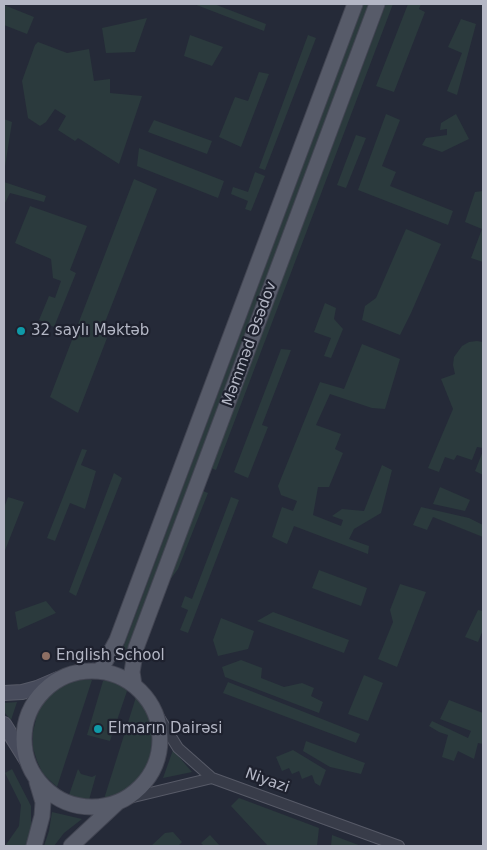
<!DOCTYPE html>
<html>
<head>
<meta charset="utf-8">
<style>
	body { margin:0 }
	#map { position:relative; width:487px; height:850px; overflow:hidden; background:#252a38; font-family:"DejaVu Sans",sans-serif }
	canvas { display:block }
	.frame { position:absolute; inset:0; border:5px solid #b4b7c5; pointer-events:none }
</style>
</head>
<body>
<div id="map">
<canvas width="487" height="850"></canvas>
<div class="frame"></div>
</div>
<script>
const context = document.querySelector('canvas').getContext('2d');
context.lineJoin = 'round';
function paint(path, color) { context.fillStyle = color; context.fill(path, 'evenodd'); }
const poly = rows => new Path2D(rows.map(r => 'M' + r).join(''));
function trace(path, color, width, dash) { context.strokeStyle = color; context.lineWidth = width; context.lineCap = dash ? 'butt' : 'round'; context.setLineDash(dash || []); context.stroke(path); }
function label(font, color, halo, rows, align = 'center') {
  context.font = font + ' "DejaVu Sans",sans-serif'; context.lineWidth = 4.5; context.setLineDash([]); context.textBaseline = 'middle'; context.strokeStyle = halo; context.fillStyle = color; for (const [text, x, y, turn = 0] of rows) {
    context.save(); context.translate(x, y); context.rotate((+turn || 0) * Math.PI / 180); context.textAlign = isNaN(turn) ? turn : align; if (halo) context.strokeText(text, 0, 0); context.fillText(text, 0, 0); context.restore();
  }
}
paint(poly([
	[194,4,214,4,266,24,264,31],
	[363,4,370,4,128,653,122,651],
	[386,4,393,4,216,470,211,468],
	[408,4,421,4,419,9,425,12,394,92,376,86],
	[4,5,34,17,27,34,4,25],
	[147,18,135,52,106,53,102,28],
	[461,19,476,24,457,95,447,91,462,53,448,47],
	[190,35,223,47,212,66,184,56],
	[308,35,316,38,265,170,259,168],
	[38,42,67,53,89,49,94,81,110,79,110,93,142,96,119,164,78,138,75,141,58,130,66,116,55,109,46,122,40,126,28,118,22,81,35,45],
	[259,72,269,74,241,147,219,137,235,97,248,101],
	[386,114,400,120,382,166,396,172,390,186,453,211,448,225,358,190],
	[456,114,469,139,442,152,422,145,426,138,447,135,447,129,440,130,441,123],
	[4,119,12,122,4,173],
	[154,120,212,141,207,154,148,132],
	[356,135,366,138,346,188,337,185],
	[139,148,224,181,218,198,137,166],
	[255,172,265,176,251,211,245,209,248,201,231,194,233,187,248,192],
	[134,179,157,189,100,335,107,338,78,413,50,397],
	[4,182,46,196,44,202,10,193,4,205],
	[483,191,483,262,471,258,482,229,465,222,475,192],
	[30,206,87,226,70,270,76,273,54,327,39,320,49,296,55,298,61,281,53,278,51,259,15,243],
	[406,229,441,244,411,313,400,335,362,320,365,306,376,298],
	[325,303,336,308,334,319,343,329,331,358,324,356,331,338,314,332],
	[477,341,483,342,483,448,477,447,472,460,457,455,454,460,445,457,439,472,428,468,453,409,441,379,455,374,453,365,454,357,462,346,469,342],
	[362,344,400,359,385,409,372,408,330,394,316,425,341,434,335,449,343,453,329,487,318,487,313,515,341,526,343,520,332,516,342,509,364,511,382,465,392,470,381,513,354,529,349,539,369,546,368,554,294,526,287,544,272,537,282,507,293,511,297,501,281,495,278,486,320,382,344,389],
	[281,349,291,350,262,425,268,427,248,478,234,472],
	[82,449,87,450,81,465,96,471,85,509,70,503,55,541,47,538],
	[483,451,483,475,475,471],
	[114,473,122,478,76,596,69,592],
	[440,487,470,500,465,511,433,504],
	[203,491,208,493,178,569,167,584],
	[8,497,24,502,4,553,4,508],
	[231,497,239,500,188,633,180,630,188,610,181,607,185,596,192,599],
	[421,507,469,518,483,525,483,537,433,517,427,530,413,525],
	[319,570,367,588,361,606,312,588],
	[400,584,426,592,397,667,378,659,393,622,390,610],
	[46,601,56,613,18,630,15,612],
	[478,610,483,611,483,630,478,642,465,637],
	[273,612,349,640,344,653,257,621],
	[221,618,254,631,248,649,218,656,213,640],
	[241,660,262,668,261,678,284,687,302,683,314,688,311,696,323,702,319,713,225,677,222,667],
	[364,675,383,683,368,721,348,714],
	[80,679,92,680,57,787,43,774,37,761,33,748,33,732,37,715,43,702,53,691,69,682],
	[103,681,112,681,121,685,127,691,110,741,87,735],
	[228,682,360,734,356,743,223,693],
	[136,697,144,707,150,721,153,735,152,750,147,764,139,778,129,788,117,796,104,799],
	[449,700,483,713,483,744,478,743,474,759,458,751,454,761,442,757,448,735,439,732,429,726,432,721,468,738,471,731,440,719],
	[17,702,11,720,4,712,4,703],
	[306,741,365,763,361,774,330,767,303,751],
	[173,750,192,772,163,778],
	[293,750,326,770,320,786,315,783,312,775,302,779,299,771,292,774,289,768,282,771,276,757],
	[12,769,31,806,31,838,27,846,5,846,19,826,21,805,5,773],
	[78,769,81,774,92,777,96,775,89,800,78,799,69,795],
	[239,798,319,828,317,846,268,846,231,806],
	[52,812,82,819,64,833,54,846,44,846,49,831],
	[173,832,182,842,178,846,151,846,165,833],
	[210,835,220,846,204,846,201,843],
	[332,835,361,846,331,846]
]), '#2b3a3d');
const street = poly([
	[152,706,178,748,212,778],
	[121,800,212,778,399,846]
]);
const secondary = poly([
	[4,693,22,692,37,688,58,679],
	[4,724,27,761]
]);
const primary = poly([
	[100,671,117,640,355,4],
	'24 739a68 68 0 1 1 136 0a68 68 0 1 1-136 0Z',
	[134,685,132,672,136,648,377,4],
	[34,846,42,816,43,802,37,782],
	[71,846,117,803]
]);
trace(street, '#575a67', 12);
trace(secondary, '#575a67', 16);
trace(primary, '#424552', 17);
trace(street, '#383c49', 10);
trace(secondary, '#474b5b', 14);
trace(primary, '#575b69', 15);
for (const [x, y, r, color] of [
	[21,331,5,"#0f9aa8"],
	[46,656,5,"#8d6e63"],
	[98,729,5,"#0f9aa8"]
]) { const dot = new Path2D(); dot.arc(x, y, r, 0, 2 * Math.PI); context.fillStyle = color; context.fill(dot); trace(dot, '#1e212e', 2); }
label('15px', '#b4b7c5', '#1e212e', [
	["32 saylı Məktəb",31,331],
	["English School",56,656],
	["Elmarın Dairəsi",108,729]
], 'left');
label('15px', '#b4b7c5', '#1e212e', [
	["Məmməd Əsədov",250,344,-70],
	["Niyazi",267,781,20]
]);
</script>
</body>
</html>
